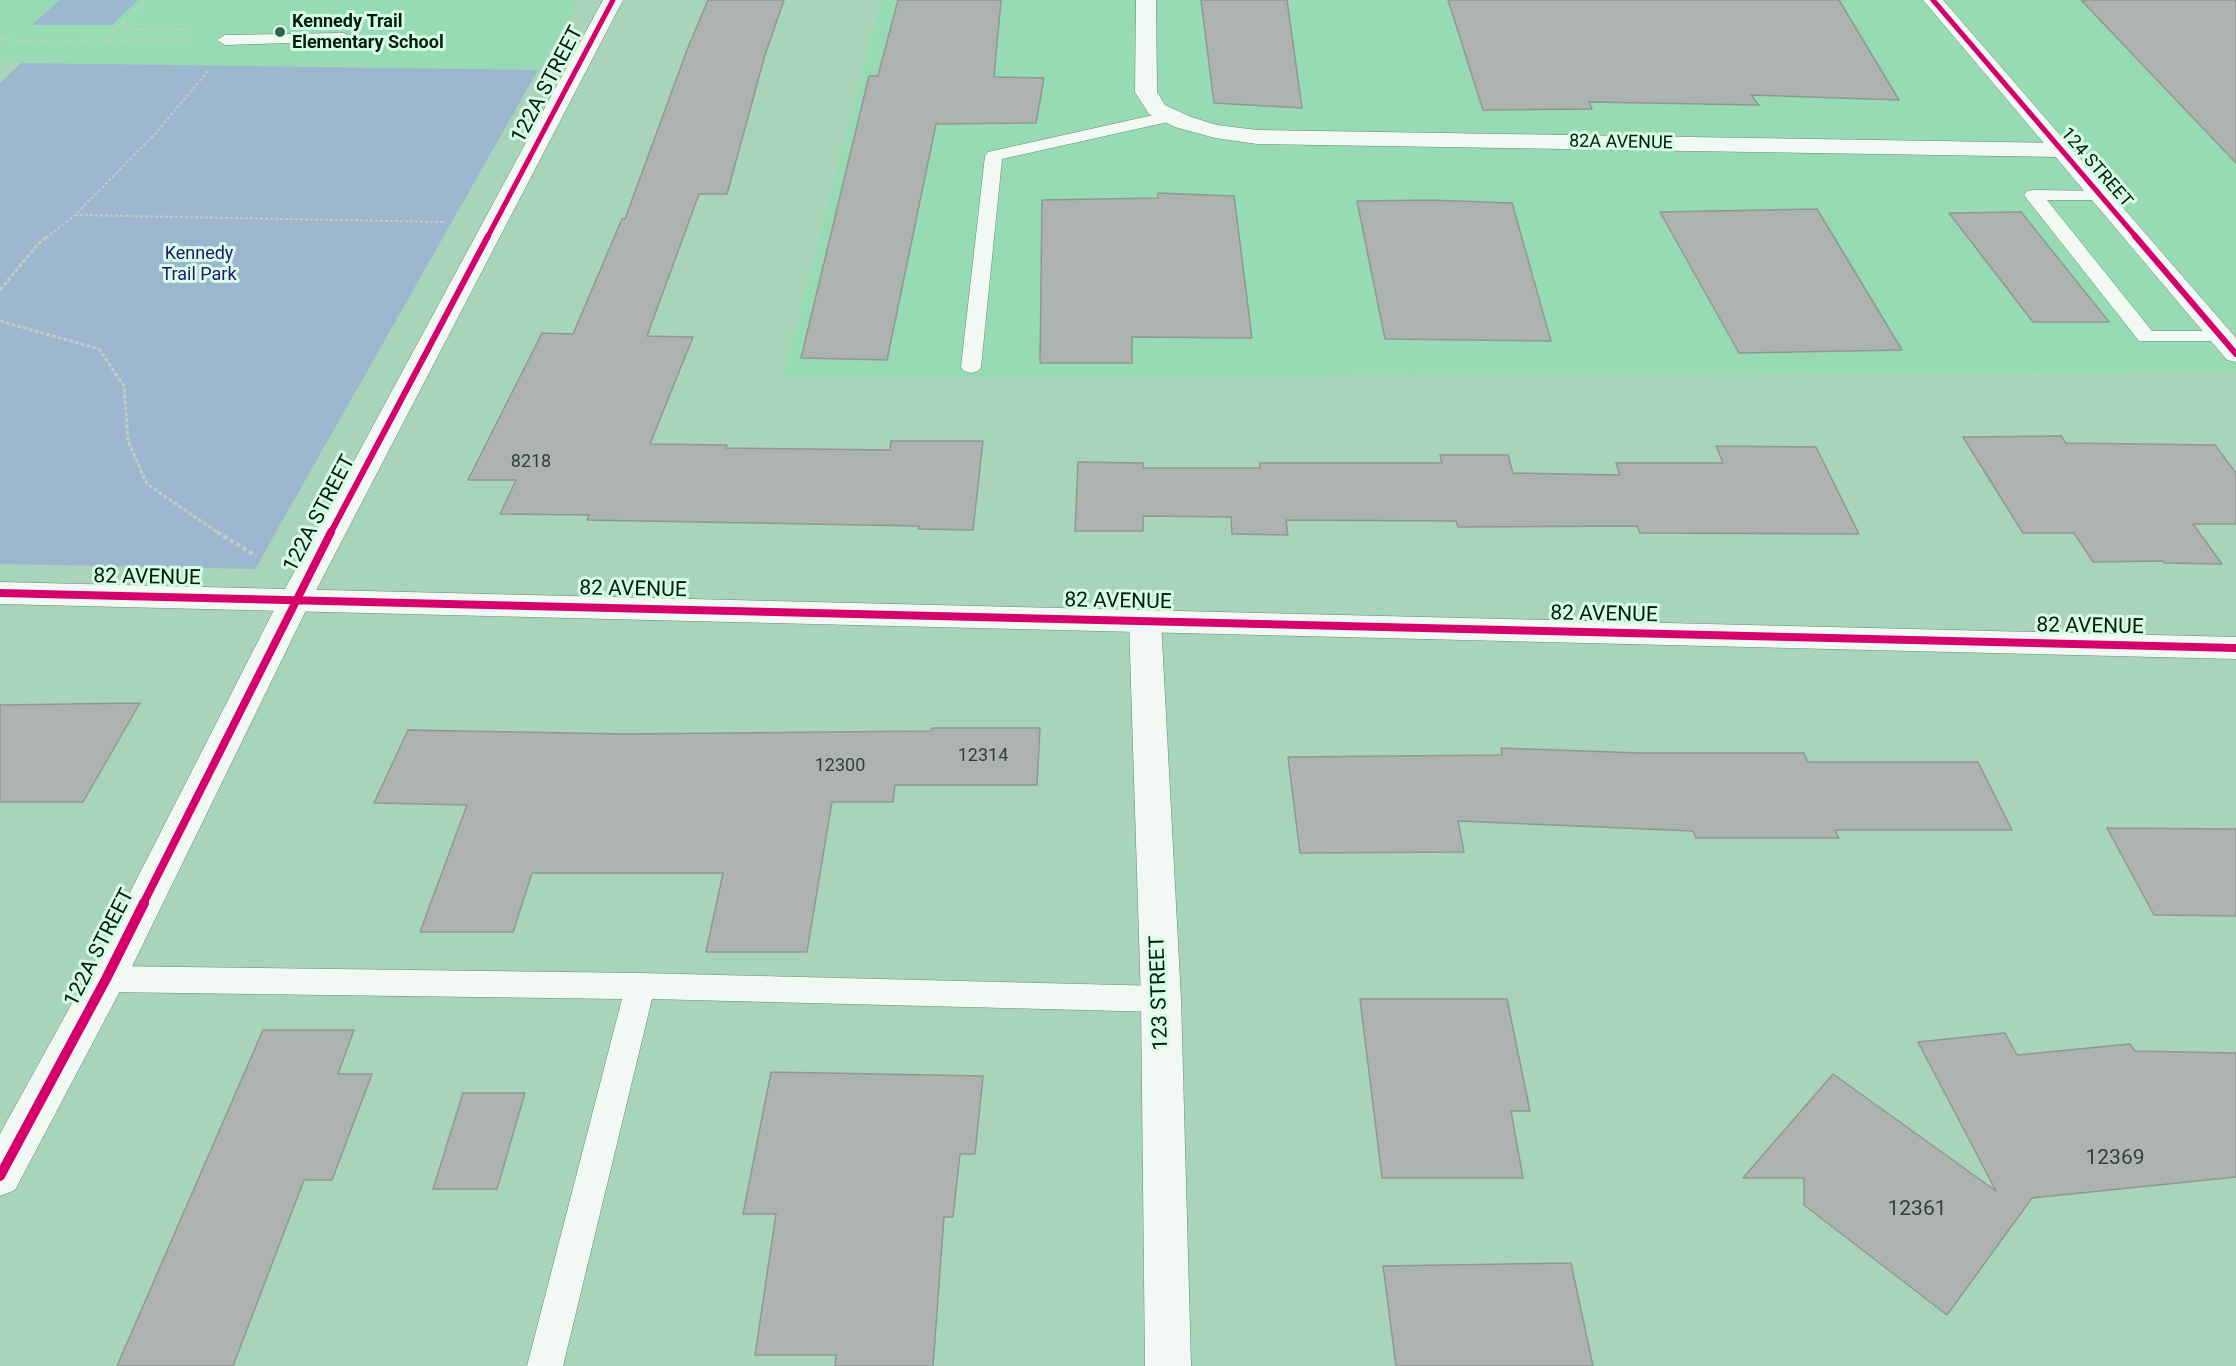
<!DOCTYPE html>
<html>
<head>
<meta charset="utf-8">
<style>
	body { margin:0 }
	canvas { display:block; background:#a8d4ba }
</style>
</head>
<body>
<canvas width="2236" height="1366"></canvas>
<script>
const context = document.querySelector('canvas').getContext('2d');
context.lineJoin = 'round';
function paint(path, color) { context.fillStyle = color; context.fill(path, 'evenodd'); }
const poly = rows => new Path2D(rows.map(r => 'M' + r).join(''));
function trace(path, color, width, dash) { context.strokeStyle = color; context.lineWidth = width; context.lineCap = dash ? 'butt' : 'round'; context.setLineDash(dash || []); context.stroke(path); }
function label(font, color, halo, rows, align = 'center') {
  context.font = font + ' Roboto,sans-serif'; context.lineWidth = 6; context.setLineDash([]); context.textBaseline = 'middle'; context.strokeStyle = halo; context.fillStyle = color; for (const [text, x, y, turn = 0] of rows) {
    context.save(); context.translate(x, y); context.rotate((+turn || 0) * Math.PI / 180); context.textAlign = isNaN(turn) ? turn : align; if (halo) context.strokeText(text, 0, 0); context.fillText(text, 0, 0); context.restore();
  }
}
paint(poly([
	[0,0,578,0,538,70,0,63],
	[881,0,2236,0,2236,371,783,378]
]), '#96dbb3');
paint(poly([
	[60,0,138,0,112,25,32,25],
	[21,63,538,70,255,569,0,564,0,83]
]), '#9db6cf');
const building = poly([
	[708,0,784,0,765,55,727,194,699,194,647,336,693,337,650,444,727,445,726,448,890,450,891,441,983,441,973,530,918,529,919,526,587,520,589,515,500,514,516,480,468,480,542,333,573,334,622,219,625,219,687,50,708,0],
	[898,0,1001,0,994,77,1044,78,1036,123,936,124,887,360,801,358,869,76,878,76,898,0],
	[1201,0,1287,0,1302,108,1214,103,1201,0],
	[1448,0,1839,0,1899,100,1751,95,1759,105,1589,102,1592,109,1483,110,1448,0],
	[2081,0,2236,0,2236,163,2081,0],
	[1158,193,1234,196,1252,338,1132,337,1132,363,1040,363,1042,200,1158,198,1158,193],
	[1430,200,1512,203,1551,341,1385,339,1357,201,1430,200],
	[1817,209,1902,350,1739,353,1660,212,1817,209],
	[2021,212,2109,322,2033,322,1949,213,2021,212],
	[2061,436,2066,443,2215,445,2236,473,2236,524,2193,524,2222,564,2164,563,2163,561,2093,562,2074,533,2023,533,1963,437,2061,436],
	[1716,446,1816,447,1859,534,1640,533,1637,526,1458,527,1456,521,1286,520,1288,535,1232,534,1231,517,1143,516,1143,531,1075,531,1078,462,1143,463,1143,468,1260,468,1260,463,1442,463,1440,455,1508,455,1513,473,1620,475,1616,463,1723,463,1716,446],
	[140,703,83,802,0,802,0,705,140,703],
	[932,728,1040,728,1037,785,895,785,893,802,832,802,807,952,706,952,723,873,532,873,513,932,420,932,467,805,374,803,408,730,625,734,931,731,932,728],
	[1501,748,1640,753,1804,753,1808,762,1978,762,2012,830,1835,830,1839,838,1696,838,1693,831,1458,821,1464,852,1300,853,1288,757,1502,755,1501,748],
	[2107,828,2236,829,2236,916,2154,915,2107,828],
	[1360,999,1507,999,1530,1111,1511,1111,1523,1178,1382,1178,1360,999],
	[263,1030,354,1030,338,1074,372,1074,332,1180,304,1180,233,1366,117,1366,263,1030],
	[2005,1033,2017,1055,2130,1044,2135,1051,2236,1053,2236,1177,2032,1198,1947,1315,1804,1205,1804,1178,1743,1178,1833,1074,1996,1191,1918,1042,2005,1033],
	[771,1072,983,1076,975,1154,960,1154,953,1217,944,1217,933,1366,835,1366,836,1355,755,1355,776,1214,743,1214,771,1072],
	[463,1093,525,1093,497,1189,433,1189,463,1093],
	[1571,1263,1593,1366,1396,1366,1383,1266,1571,1263]
]);
paint(building, '#aeb2b1');
trace(building, '#909895', 1.5);
const service = poly([
	[344,33,352,38,349,41,225,45,217,40,225,35,344,33],
	[1171,111,1177,112,1179,116,1177,120,1002,159,981,367,978,371,971,373,964,371,961,367,985,156,988,152,1171,111],
	[2033,190,2106,191,2109,195,2106,199,2100,200,2047,200,2152,331,2221,331,2228,333,2231,337,2228,341,2139,341,2027,199,2024,195,2027,191,2033,190],
	[106,966,640,973,1161,986,1172,990,1176,999,1172,1008,1161,1012,652,999,563,1366,527,1366,622,999,106,992,95,988,91,979,95,970,106,966]
]);
const minor = poly([
	[603,0,623,0,311,600,120,991,15,1190,0,1196,0,1134,92,967,279,600,603,0],
	[1136,0,1156,0,1157,92,1165,105,1191,117,1217,125,1257,130,2061,143,2069,145,2072,150,2069,155,2061,157,1257,144,1215,138,1175,127,1149,114,1135,92,1136,0],
	[1145,610,1156,613,1161,621,1181,999,1191,1366,1145,1366,1141,999,1129,621,1134,613,1145,610]
]);
const tertiary = poly([
	[1923,0,1943,0,2236,338,2236,362,2227,360,1923,0],
	[0,582,2236,637,2236,659,0,604,0,582]
]);
trace(service, '#658a76', 1);
trace(minor, '#658a76', 1);
trace(tertiary, '#658a76', 1);
trace(poly([
	[122,23,136,29,189,29],
	[0,37,16,41,189,40],
	[106,39,146,0],
	[75,215,446,222],
	[46,238,75,215,155,134,208,71]
]), '#c0cdc5', 2, [3, 2]);
trace(poly([
	[0,290,38,244,48,236],
	[0,321,99,349,124,386,128,441,147,484,220,534]
]), '#c0cdc5', 3, [4, 2]);
trace(poly([
	[217,532,256,556]
]), '#c0cdc5', 4, [4.5, 3]);
paint(service, '#f2f9f5');
paint(minor, '#f2f9f5');
paint(tertiary, '#f2f9f5');
trace(poly([
	[1933,0,2137,238],
	[487,238,613,0]
]), '#d6006c', 5);
trace(poly([
	[2135,236,2236,354],
	[330,534,488,236]
]), '#d6006c', 6);
trace(poly([
	[0,593,2236,648],
	[143,904,331,532]
]), '#d6006c', 8);
trace(poly([
	[0,1176,106,979,144,903]
]), '#d6006c', 10);
for (const [x, y, r, color] of [
	[280,32,6,"#3b5e4a"]
]) { const dot = new Path2D(); dot.arc(x, y, r, 0, 2 * Math.PI); context.fillStyle = color; context.fill(dot); trace(dot, '#d7fde5', 2); }
label('bold 18px', '#001e0e', '#d7fde5', [
	["Kennedy Trail",292,22],
	["Elementary School",292,43]
], 'left');
label('18px', '#001e0e', '#d7fde5', [
	["82A AVENUE",1621,143,1],
	["124 STREET",2096,168,49]
]);
label('18px', '#211574', '#d7fde5', [
	["Kennedy",199,254],
	["Trail Park",199,275]
]);
label('18px', '#2c4337', null, [
	["8218",531,462],
	["12314",983,756],
	["12300",840,766]
]);
label('21px', '#001e0e', '#d7fde5', [
	["122A STREET",548,85,-62],
	["122A STREET",320,514,-62],
	["82 AVENUE",147,578,1],
	["82 AVENUE",633,590,1],
	["82 AVENUE",1118,602,1],
	["82 AVENUE",1604,615,1],
	["82 AVENUE",2090,627,1],
	["122A STREET",100,948,-63],
	["123 STREET",1160,993,-92]
]);
label('21px', '#2c4337', null, [
	["12369",2115,1159],
	["12361",1917,1210]
]);
</script>
</body>
</html>
